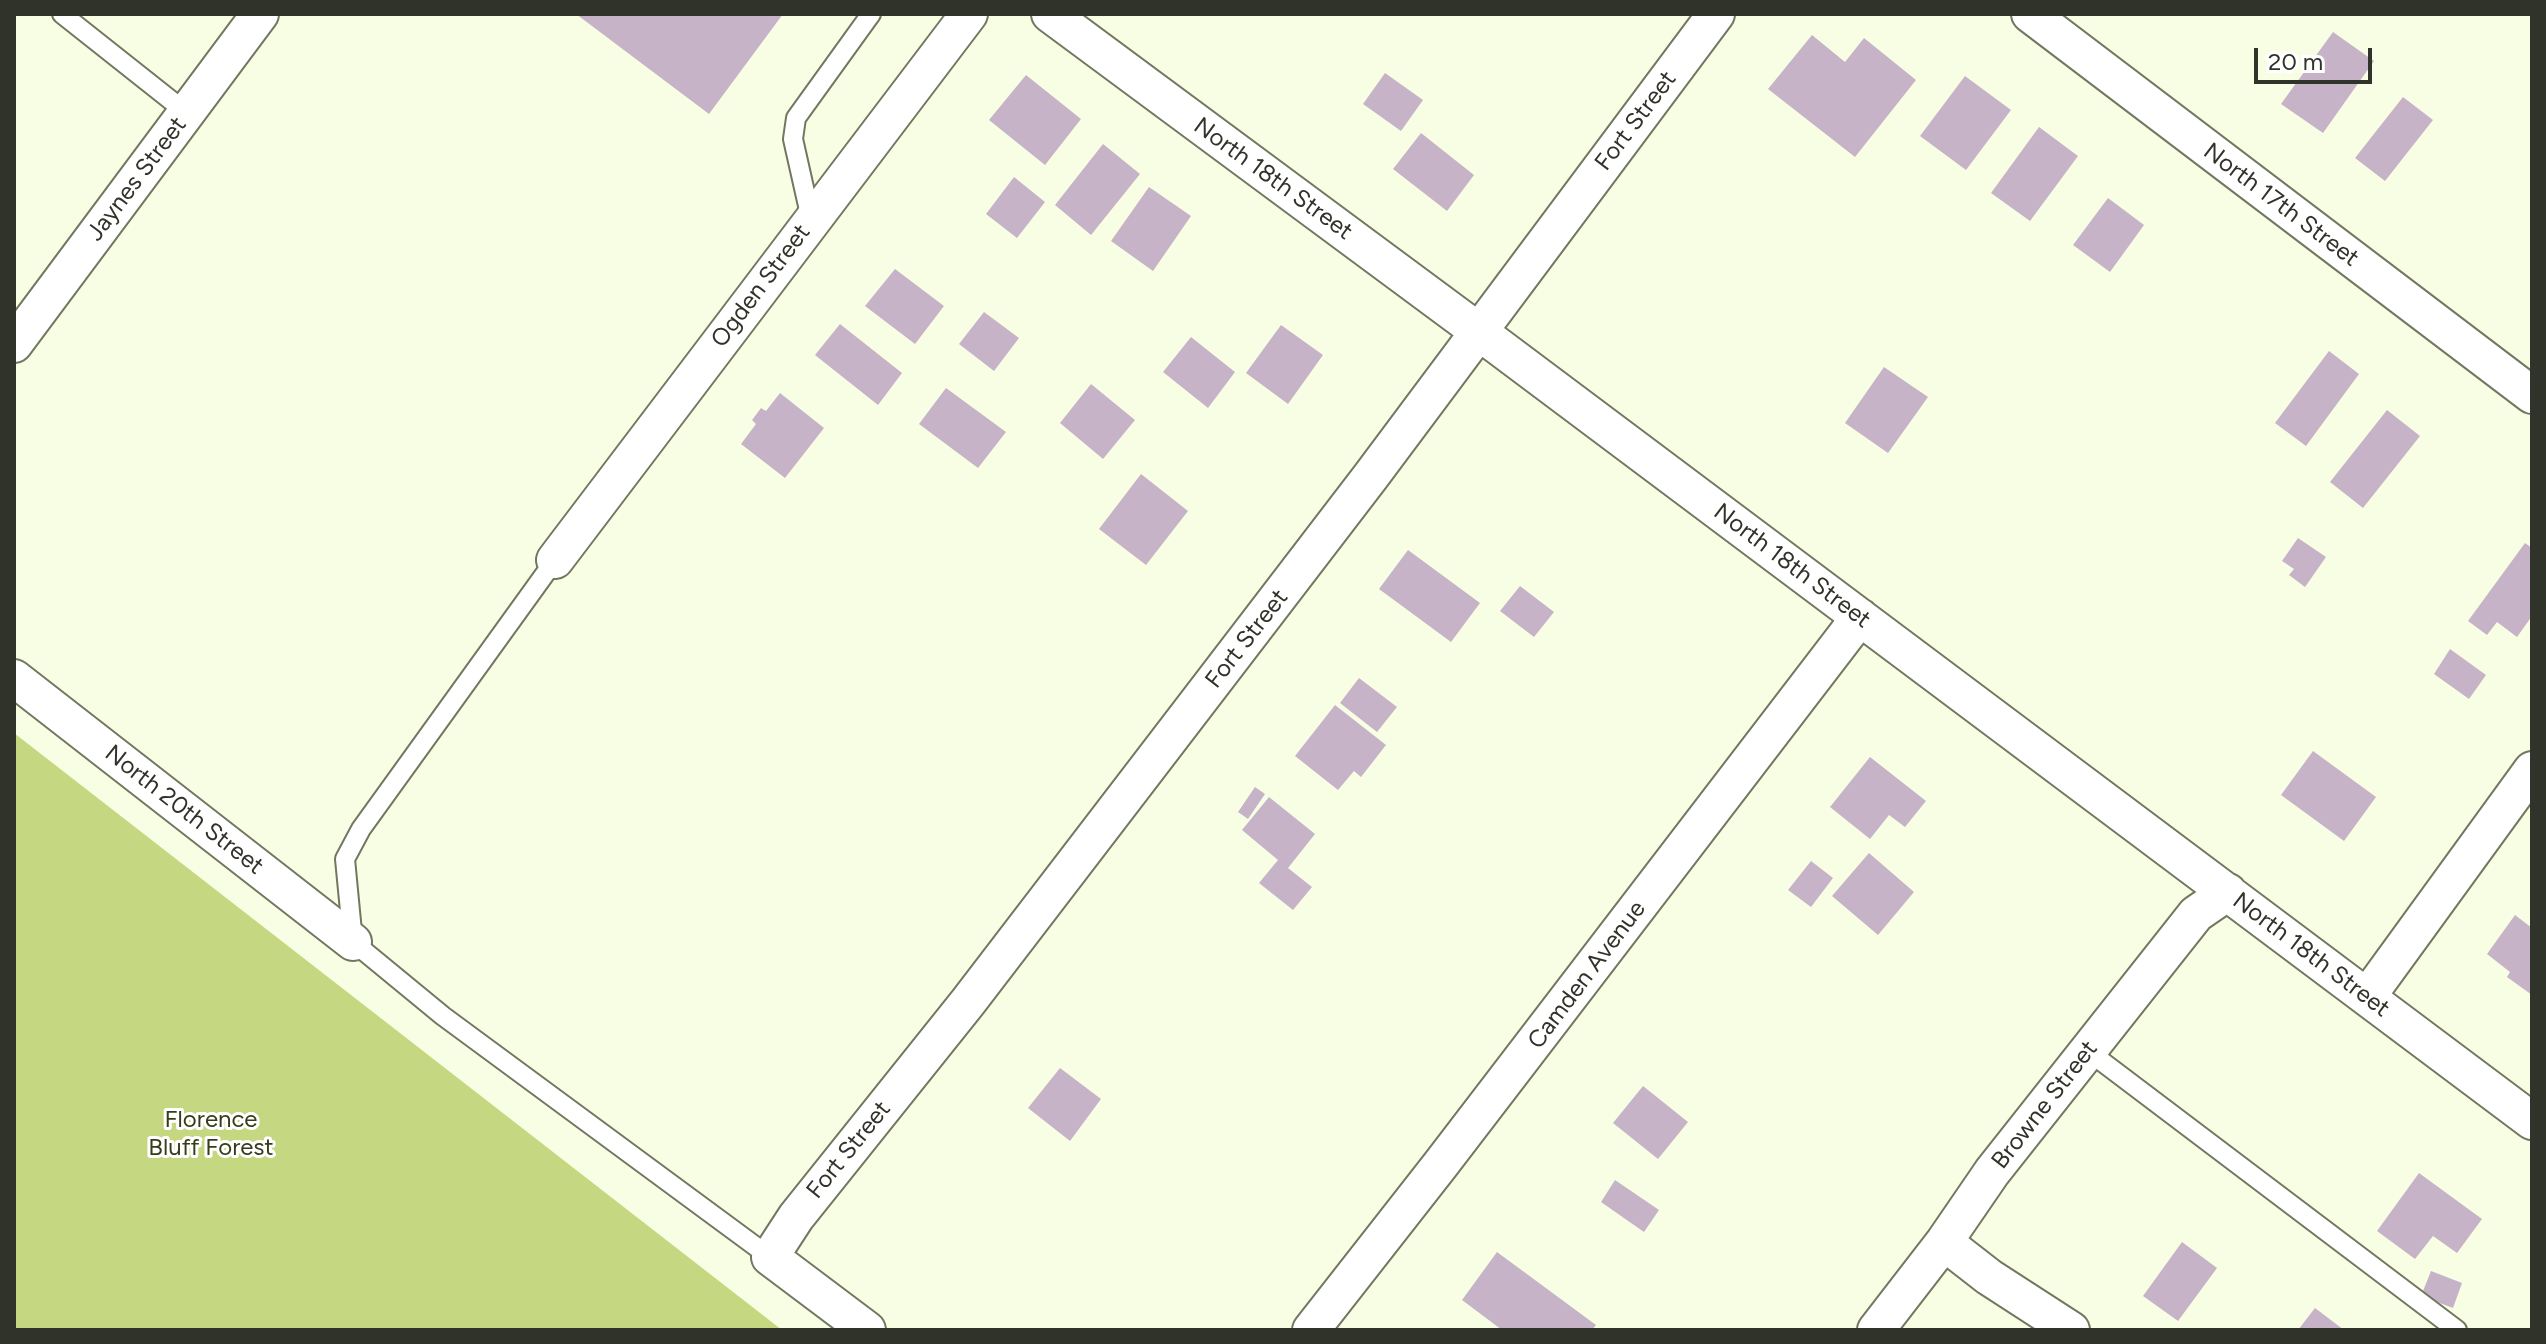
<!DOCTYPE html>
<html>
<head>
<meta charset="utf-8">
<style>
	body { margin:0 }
	#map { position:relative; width:2546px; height:1344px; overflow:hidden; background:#f8fee4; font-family:Figtree,sans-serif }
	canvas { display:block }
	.frame { position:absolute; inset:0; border:16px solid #303329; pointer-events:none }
	.scale { position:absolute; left:2254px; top:48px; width:118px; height:36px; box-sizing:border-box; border:4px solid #303329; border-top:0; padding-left:10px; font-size:24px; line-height:28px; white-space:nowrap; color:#303329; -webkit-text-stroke:6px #fff; paint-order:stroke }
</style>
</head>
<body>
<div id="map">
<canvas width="2546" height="1344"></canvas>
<div class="frame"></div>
<div class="scale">20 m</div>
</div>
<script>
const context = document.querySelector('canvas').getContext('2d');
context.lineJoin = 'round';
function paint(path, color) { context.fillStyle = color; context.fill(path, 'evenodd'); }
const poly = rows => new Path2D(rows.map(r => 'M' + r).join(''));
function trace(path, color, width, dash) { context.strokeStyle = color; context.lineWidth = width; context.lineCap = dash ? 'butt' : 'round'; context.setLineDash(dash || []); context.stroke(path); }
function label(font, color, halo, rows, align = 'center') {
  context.font = font + ' Figtree,sans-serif'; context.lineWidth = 6; context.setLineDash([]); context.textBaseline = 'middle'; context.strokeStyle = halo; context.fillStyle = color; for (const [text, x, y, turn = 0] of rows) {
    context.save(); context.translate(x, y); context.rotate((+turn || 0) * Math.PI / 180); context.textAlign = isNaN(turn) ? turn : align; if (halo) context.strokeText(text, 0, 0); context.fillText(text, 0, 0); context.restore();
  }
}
paint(poly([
	[14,733,782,1330,14,1330]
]), '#c5d781');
paint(poly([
	[576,14,783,14,709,114],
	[2333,32,2374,61,2323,133,2281,104],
	[1812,35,1845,62,1864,38,1916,80,1855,157,1768,89],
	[1385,73,1423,100,1401,131,1363,104],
	[1026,75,1081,119,1045,165,989,120],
	[1965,76,2011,110,1966,170,1920,136],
	[2403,97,2433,120,2385,181,2355,158],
	[2039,127,2078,156,2030,221,1991,193],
	[1421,133,1474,175,1447,211,1393,169],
	[1103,144,1140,174,1091,235,1055,205],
	[1014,177,1045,202,1017,238,986,214],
	[1149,187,1191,216,1153,271,1111,241],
	[2108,198,2144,225,2110,272,2073,245],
	[895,269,944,306,915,344,865,306],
	[984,312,1019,338,994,371,959,344],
	[840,324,902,373,878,405,815,355],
	[1281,325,1323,355,1288,404,1246,373],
	[1191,337,1235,372,1208,408,1163,372],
	[2329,351,2359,374,2306,446,2275,423],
	[1884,367,1928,397,1888,453,1845,423],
	[1091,384,1135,420,1103,459,1060,423],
	[946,388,1006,432,978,468,919,424],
	[780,393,824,428,785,478,741,444,756,424,752,420,761,408,766,411],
	[2387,410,2420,436,2363,508,2330,482],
	[1141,474,1188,511,1146,565,1099,529],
	[2298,538,2326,557,2305,587,2289,575,2294,569,2282,561],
	[2525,543,2532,548,2532,616,2517,637,2497,622,2487,635,2468,621],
	[1408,550,1480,603,1451,642,1379,589],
	[1520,586,1554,612,1534,637,1500,611],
	[2450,649,2486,675,2469,699,2434,674],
	[1359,678,1397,707,1377,732,1340,703],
	[1335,705,1386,745,1361,777,1354,771,1338,790,1295,756],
	[2313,751,2376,797,2344,841,2281,795],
	[1870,757,1926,801,1905,827,1889,815,1870,839,1830,807],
	[1255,787,1265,794,1248,819,1238,812],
	[1269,797,1315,834,1288,868,1312,887,1293,910,1259,883,1278,860,1242,830],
	[1869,853,1914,892,1878,935,1832,896],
	[1811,861,1833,878,1811,907,1788,890],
	[2515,915,2532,928,2532,995,2507,977,2510,972,2487,954],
	[1060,1068,1101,1099,1070,1141,1028,1108],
	[1643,1086,1688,1122,1658,1159,1613,1123],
	[2419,1173,2482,1219,2457,1253,2433,1236,2415,1259,2377,1231],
	[1615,1180,1659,1210,1644,1232,1601,1202],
	[2182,1242,2217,1268,2178,1321,2143,1296],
	[1497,1252,1596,1325,1592,1330,1502,1330,1462,1300],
	[2431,1271,2462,1283,2453,1308,2421,1296],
	[2315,1308,2344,1330,2298,1330]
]), '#c6b3c7');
const service = poly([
	[62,14,187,113],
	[811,219,793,139,796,118,871,14],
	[555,560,361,829,345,859,353,942,443,1016,770,1257],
	[2088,1051,2457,1330]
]);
const minor = poly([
	[1050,14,1478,331,2532,1121],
	[2030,14,2532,395],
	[14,344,260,14],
	[555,560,969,14],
	[14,678,353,942],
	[2367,997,2532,770],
	[1944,1242,1989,1277,2071,1330],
	[867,1330,770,1257,796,1217,968,1002,1371,476,1716,14],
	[1311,1330,1441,1164,1860,617],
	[1876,1330,1944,1242,1992,1172,2196,914,2228,892]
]);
trace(service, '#727760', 22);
trace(minor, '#727760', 40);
trace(service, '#fff', 18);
trace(minor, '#fff', 36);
label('24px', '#303329', '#fff', [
	["Fort Street",1636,121,-53],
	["Jaynes Street",137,179,-53],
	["North 18th Street",1273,179,36],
	["North 17th Street",2281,205,37],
	["Ogden Street",761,286,-53],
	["North 18th Street",1792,566,37],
	["Fort Street",1247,639,-52],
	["North 20th Street",184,810,38],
	["North 18th Street",2311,955,37],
	["Camden Avenue",1587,975,-53],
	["Browne Street",2045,1105,-52],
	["Fort Street",849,1150,-51]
]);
label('24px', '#373d19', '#fff', [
	["Florence",211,1120],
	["Bluff Forest",211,1148]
]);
</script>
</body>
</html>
